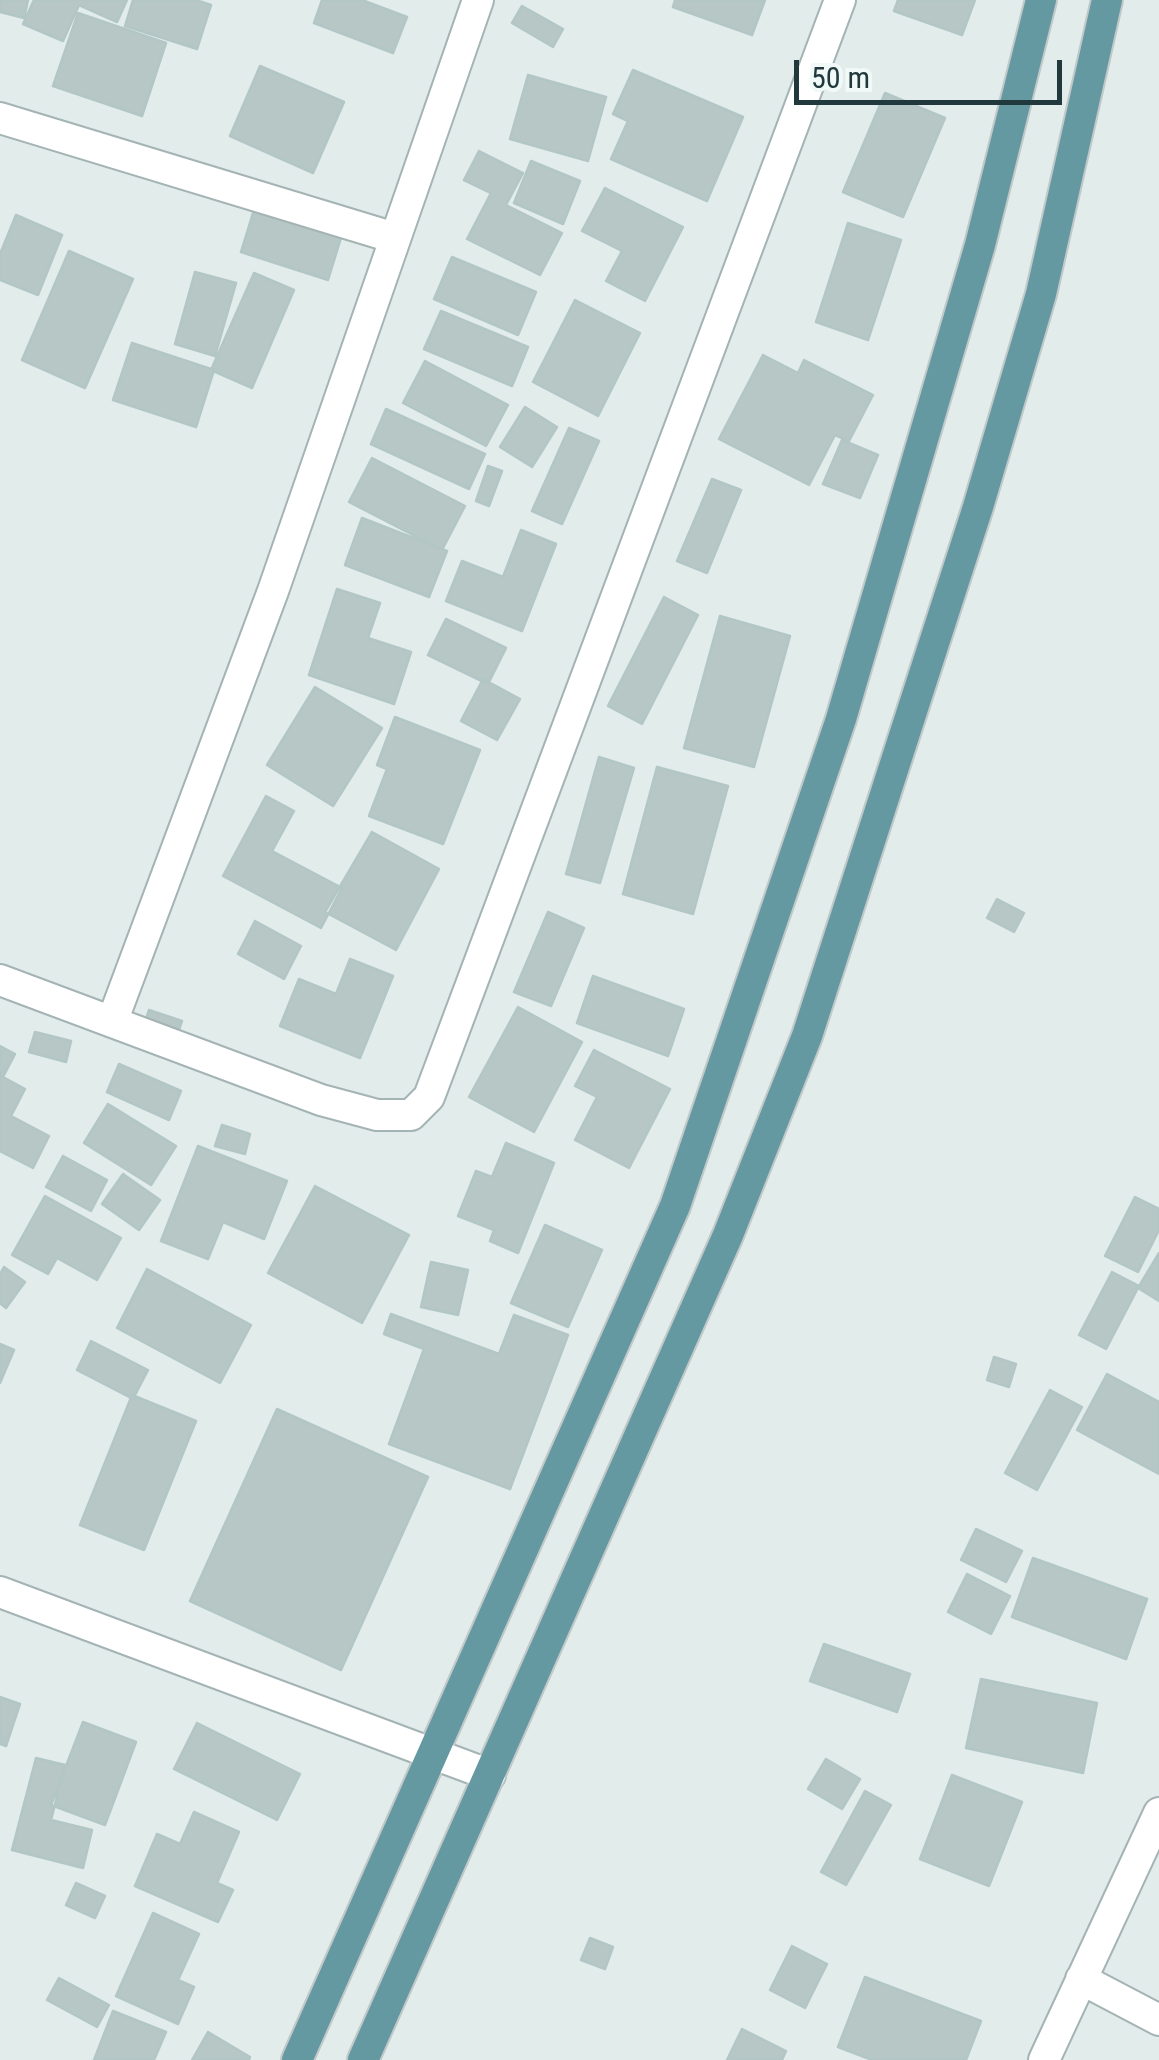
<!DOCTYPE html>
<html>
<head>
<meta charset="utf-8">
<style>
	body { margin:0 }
	#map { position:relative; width:1159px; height:2060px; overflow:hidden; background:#e1eceb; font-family:"Roboto Condensed",sans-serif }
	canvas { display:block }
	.scale { position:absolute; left:794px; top:60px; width:268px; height:45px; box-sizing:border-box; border:5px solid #21393d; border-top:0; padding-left:12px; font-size:30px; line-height:35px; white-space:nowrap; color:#21393d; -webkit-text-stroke:8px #f1f8f8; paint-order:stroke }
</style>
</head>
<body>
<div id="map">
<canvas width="1159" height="2060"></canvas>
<div class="scale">50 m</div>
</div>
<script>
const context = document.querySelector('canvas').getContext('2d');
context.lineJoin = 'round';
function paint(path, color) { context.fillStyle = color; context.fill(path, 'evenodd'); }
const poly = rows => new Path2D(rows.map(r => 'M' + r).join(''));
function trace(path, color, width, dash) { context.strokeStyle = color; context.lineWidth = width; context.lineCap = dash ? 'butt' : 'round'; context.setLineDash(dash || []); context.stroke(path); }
const building = poly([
	[0,0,28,0,24,18,0,12,0,0],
	[34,0,127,0,117,22,79,5,63,41,23,24,34,0],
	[133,0,196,0,211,5,197,49,125,26,133,0],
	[322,0,362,0,407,17,393,53,314,23,322,0],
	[675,0,765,0,752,35,673,7,675,0],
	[898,0,975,0,962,35,894,11,898,0],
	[522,6,563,29,553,47,512,23,522,6],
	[78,13,166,43,142,116,53,86,78,13],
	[260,66,344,102,313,173,230,136,260,66],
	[633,70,743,117,707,201,611,159,628,121,613,114,633,70],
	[528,75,606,97,588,161,510,139,528,75],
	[885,93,945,118,903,217,843,192,885,93],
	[479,151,523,173,506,205,562,233,540,275,467,239,491,193,464,180,479,151],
	[531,161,580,181,563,224,514,203,531,161],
	[605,188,683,227,645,301,606,281,622,251,582,231,605,188],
	[257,200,344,228,328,280,241,252,257,200],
	[16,215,62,235,38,295,0,280,0,254,16,215],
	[848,223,901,240,868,340,816,322,848,223],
	[69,251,133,279,85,388,22,360,69,251],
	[452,257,536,292,518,335,434,299,452,257],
	[195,272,236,283,215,356,175,344,195,272],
	[254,273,294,290,252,388,211,370,254,273],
	[575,300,640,333,598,416,533,382,575,300],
	[441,311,528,347,512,386,424,349,441,311],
	[132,343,214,370,196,427,113,400,132,343],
	[763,355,798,373,804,360,873,395,849,441,835,435,809,485,719,439,763,355],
	[425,361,508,405,486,446,403,403,425,361],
	[525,407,557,427,532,467,500,447,525,407],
	[386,409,485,454,469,489,371,444,386,409],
	[569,428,599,441,562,524,532,511,569,428],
	[842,440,878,455,860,498,823,484,842,440],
	[372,458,465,506,442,550,349,502,372,458],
	[488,466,502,471,489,506,476,501,488,466],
	[712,479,741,490,707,573,677,561,712,479],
	[362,518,447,551,429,597,345,565,362,518],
	[521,530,556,544,522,631,446,601,462,561,503,577,521,530],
	[337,589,380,603,368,638,411,652,394,704,309,675,337,589],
	[664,597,698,615,642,724,608,706,664,597],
	[720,616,790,636,754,767,684,748,720,616],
	[446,619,506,648,488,684,428,655,446,619],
	[483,679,520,699,497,740,461,721,483,679],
	[315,687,382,728,333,806,267,765,315,687],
	[395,717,480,750,443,844,369,816,387,769,377,765,395,717],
	[599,757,634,768,600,883,566,874,599,757],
	[657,767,728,786,693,914,623,894,657,767],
	[266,796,294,811,272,851,342,888,321,928,223,876,266,796],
	[372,832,439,869,396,950,325,912,372,832],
	[997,899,1024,913,1014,932,987,918,997,899],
	[548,912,584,928,551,1006,514,992,548,912],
	[255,921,301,946,284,979,238,954,255,921],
	[350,959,393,976,360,1058,280,1026,299,979,336,994,350,959],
	[593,976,684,1009,668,1056,577,1023,593,976],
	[518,1007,582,1042,534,1132,469,1097,518,1007],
	[149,1010,182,1021,174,1043,142,1031,149,1010],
	[35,1032,71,1041,66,1062,29,1052,35,1032],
	[0,1046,15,1054,3,1077,25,1089,11,1116,49,1136,33,1168,0,1151,0,1046],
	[594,1050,670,1089,629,1168,575,1140,597,1097,575,1086,594,1050],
	[119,1064,181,1091,169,1120,107,1092,119,1064],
	[108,1104,176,1146,151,1185,84,1143,108,1104],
	[222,1125,250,1134,245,1154,215,1146,222,1125],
	[506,1143,554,1163,518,1253,490,1241,494,1230,458,1216,476,1171,492,1177,506,1143],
	[198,1146,287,1181,264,1239,223,1222,208,1259,161,1241,198,1146],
	[63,1156,107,1180,91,1211,46,1187,63,1156],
	[123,1174,160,1200,139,1230,102,1204,123,1174],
	[315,1186,409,1235,362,1323,268,1273,315,1186],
	[45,1196,121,1238,97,1280,57,1258,48,1274,12,1255,45,1196],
	[1135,1197,1159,1209,1159,1230,1138,1272,1105,1256,1135,1197],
	[545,1225,602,1250,568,1327,511,1303,545,1225],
	[1159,1253,1159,1301,1138,1288,1159,1253],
	[431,1262,468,1270,458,1315,421,1307,431,1262],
	[4,1267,25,1282,6,1308,0,1303,0,1274,4,1267],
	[147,1269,251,1325,220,1383,117,1328,147,1269],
	[1112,1272,1139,1286,1106,1349,1079,1335,1112,1272],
	[391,1314,499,1354,514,1315,568,1335,510,1489,389,1444,424,1349,384,1334,391,1314],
	[91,1341,148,1370,133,1399,77,1370,91,1341],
	[0,1344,14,1350,0,1383,0,1344],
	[994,1357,1016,1364,1009,1387,987,1380,994,1357],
	[1107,1374,1159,1402,1159,1474,1077,1430,1107,1374],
	[1050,1390,1082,1407,1037,1490,1005,1473,1050,1390],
	[132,1395,196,1421,144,1550,80,1525,132,1395],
	[277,1409,428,1477,341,1670,190,1601,277,1409],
	[976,1529,1022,1551,1006,1582,961,1560,976,1529],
	[1033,1558,1147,1599,1126,1659,1012,1617,1033,1558],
	[967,1574,1010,1596,991,1634,948,1612,967,1574],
	[824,1644,910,1674,897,1712,810,1681,824,1644],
	[981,1679,1097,1703,1083,1773,966,1748,981,1679],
	[0,1697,20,1704,6,1746,0,1744,0,1697],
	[83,1722,136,1742,105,1825,51,1805,83,1722],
	[197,1723,300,1774,277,1820,174,1769,197,1723],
	[36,1758,65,1765,51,1820,92,1830,83,1868,12,1850,36,1758],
	[826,1759,860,1779,842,1809,808,1789,826,1759],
	[952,1775,1022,1802,989,1886,920,1859,952,1775],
	[865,1791,891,1805,846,1885,821,1872,865,1791],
	[194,1812,239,1832,217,1883,233,1890,218,1922,135,1886,157,1834,180,1844,194,1812],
	[76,1883,105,1896,95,1918,66,1905,76,1883],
	[153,1913,199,1934,178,1980,194,1987,178,2024,116,1996,153,1913],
	[590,1938,613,1947,605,1969,581,1960,590,1938],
	[792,1946,827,1964,805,2008,770,1990,792,1946],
	[865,1977,981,2021,966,2060,872,2060,838,2047,865,1977],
	[59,1978,109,2005,97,2027,47,2000,59,1978],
	[113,2011,166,2032,154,2060,94,2060,113,2011],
	[742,2029,786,2051,782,2060,727,2060,742,2029],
	[208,2032,250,2057,249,2060,192,2060,208,2032]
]);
paint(building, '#b6c7c6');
trace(building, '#b3c6c6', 2.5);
const minor = poly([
	[0,118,395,238],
	[0,980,321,1100,377,1115,411,1115,429,1097,840,0],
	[112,1022,273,591,478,0],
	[0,1592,490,1775],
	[1081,1979,1159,2020],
	[1044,2060,1159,1813]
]);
const primary = poly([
	[297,2060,675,1206,841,719,980,245,1041,0],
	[363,2060,728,1235,807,1036,978,507,1041,294,1107,0]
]);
trace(minor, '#a4b3b3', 34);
trace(primary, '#c1c8c9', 34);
trace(minor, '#fff', 30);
trace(primary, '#6499a2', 30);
</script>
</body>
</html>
